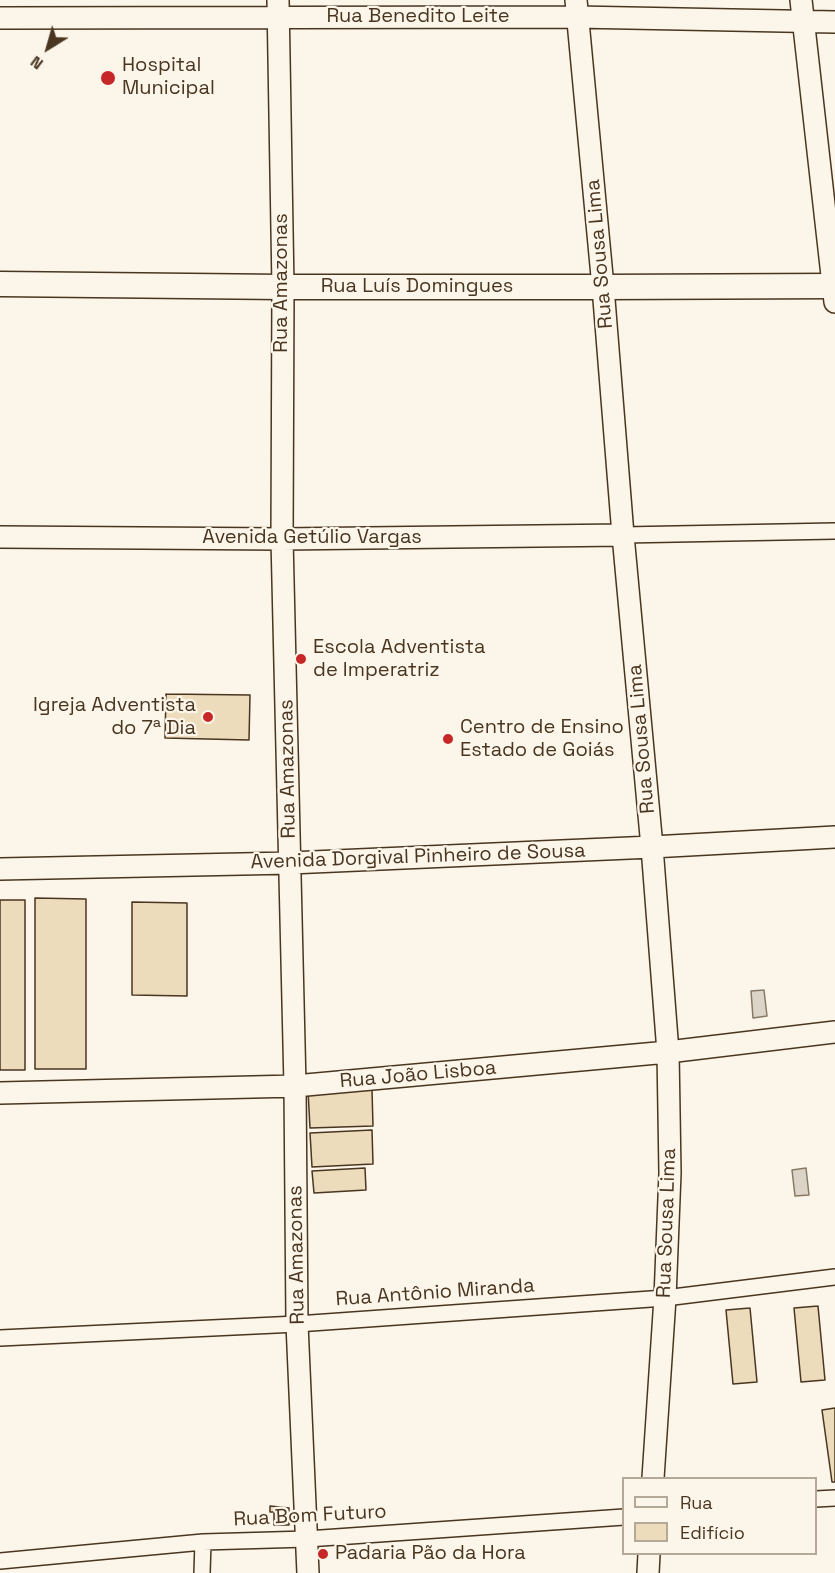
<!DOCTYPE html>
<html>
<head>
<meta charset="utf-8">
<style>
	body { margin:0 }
	#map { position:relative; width:835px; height:1573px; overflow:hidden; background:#fbf6e9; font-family:"Space Grotesk",sans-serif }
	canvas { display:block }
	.legend { position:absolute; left:622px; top:1477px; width:195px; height:78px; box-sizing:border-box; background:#fbf6e9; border:2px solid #b4a999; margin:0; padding:8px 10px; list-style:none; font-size:18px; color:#4a3520 }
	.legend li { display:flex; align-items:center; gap:12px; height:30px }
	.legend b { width:30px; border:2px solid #b4a999 }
	.north { position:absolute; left:18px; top:18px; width:60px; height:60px; -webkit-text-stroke:4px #fbf6e9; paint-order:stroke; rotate:217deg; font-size:16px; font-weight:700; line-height:24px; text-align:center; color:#4a3520 }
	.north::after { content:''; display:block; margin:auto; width:21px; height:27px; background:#4a3520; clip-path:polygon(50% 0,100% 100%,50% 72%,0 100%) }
</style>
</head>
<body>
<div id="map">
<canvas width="835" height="1573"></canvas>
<ul class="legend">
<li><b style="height:8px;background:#fbf6e9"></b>Rua</li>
<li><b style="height:16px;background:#ecdcbc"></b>Edifício</li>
</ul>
<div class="north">N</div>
</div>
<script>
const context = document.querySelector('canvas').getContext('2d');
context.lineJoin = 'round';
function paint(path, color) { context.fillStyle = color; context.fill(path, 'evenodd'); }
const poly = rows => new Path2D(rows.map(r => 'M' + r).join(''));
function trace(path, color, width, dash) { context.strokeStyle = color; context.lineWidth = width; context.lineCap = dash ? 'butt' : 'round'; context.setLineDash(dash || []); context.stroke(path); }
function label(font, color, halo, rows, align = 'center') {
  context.font = font + ' "Space Grotesk",sans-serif'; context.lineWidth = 4.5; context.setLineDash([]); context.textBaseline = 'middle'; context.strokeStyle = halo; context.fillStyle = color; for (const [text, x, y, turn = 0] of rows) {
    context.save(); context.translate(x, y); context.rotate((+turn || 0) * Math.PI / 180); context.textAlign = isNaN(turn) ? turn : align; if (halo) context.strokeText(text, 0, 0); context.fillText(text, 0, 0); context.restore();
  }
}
const water = poly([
	[764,990,767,1016,753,1018,751,991,764,990],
	[806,1168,809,1195,795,1196,792,1170,806,1168]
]);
paint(water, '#dcd4c6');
trace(water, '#887966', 1.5);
const building = poly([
	[166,694,250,695,249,740,165,738,166,694],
	[35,898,86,899,86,1069,35,1069,35,898],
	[0,900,25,900,25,1070,0,1070,0,900],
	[132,902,187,903,187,996,132,995,132,902],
	[372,1090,373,1126,310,1128,308,1091,372,1090],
	[372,1130,373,1164,312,1167,310,1133,372,1130],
	[365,1168,366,1190,314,1193,312,1171,365,1168],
	[818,1306,825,1380,801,1382,794,1308,818,1306],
	[750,1308,757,1382,733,1384,726,1310,750,1308],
	[835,1408,835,1482,832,1482,822,1410,835,1408],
	[270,1506,289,1508,289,1525,274,1525,274,1512,270,1512,270,1506]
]);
paint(building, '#ecdcbc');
trace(building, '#4a3520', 1.5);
const street = poly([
	[623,535,835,531],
	[0,1338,297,1324,665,1298,835,1277],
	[816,1499,835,1498],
	[0,1561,203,1542,307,1539,624,1517],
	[202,1573,203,1542]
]);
const secondary = poly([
	[278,0,283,287,282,539,295,1086,297,1324,308,1573],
	[576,0,603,287,623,535,652,847,668,1052,670,1173,665,1298,653,1478],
	[801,0,835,302],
	[0,18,577,17,835,22],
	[0,537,282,539,623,535],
	[0,869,290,863,652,847,835,837],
	[0,1093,295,1086,668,1052,835,1032],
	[648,1573,649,1554]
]);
const primary = poly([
	[0,284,283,287,603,287,835,286]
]);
trace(street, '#4a3520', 18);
trace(secondary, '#4a3520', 24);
trace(primary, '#4a3520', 27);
trace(street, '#fbf6e9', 15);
trace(secondary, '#fbf6e9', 21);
trace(primary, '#fbf6e9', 24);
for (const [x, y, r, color] of [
	[108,78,8,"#c62828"],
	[301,659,6,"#c62828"],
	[208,717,6,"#c62828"],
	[448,739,6,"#c62828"],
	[323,1554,6,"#c62828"]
]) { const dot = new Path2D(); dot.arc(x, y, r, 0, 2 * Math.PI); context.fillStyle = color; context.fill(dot); trace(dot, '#fbf6e9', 2); }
label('20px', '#4a3520', '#fbf6e9', [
	["Rua Benedito Leite",418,17],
	["Rua Sousa Lima",600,254,-95],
	["Rua Amazonas",282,283,-90],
	["Rua Luís Domingues",417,287],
	["Avenida Getúlio Vargas",312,538],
	["Rua Sousa Lima",642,739,-95],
	["Rua Amazonas",288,769,-91],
	["Avenida Dorgival Pinheiro de Sousa",418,857,-2],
	["Rua João Lisboa",418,1075,-5],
	["Rua Sousa Lima",667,1223,-88],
	["Rua Amazonas",297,1255,-91],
	["Rua Antônio Miranda",435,1293,-4],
	["Rua Bom Futuro",310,1516,-3]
]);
label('20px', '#4a3520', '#fbf6e9', [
	["Hospital",122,66],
	["Municipal",122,89],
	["Escola Adventista",313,648],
	["de Imperatriz",313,671],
	["Igreja Adventista",196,706,"right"],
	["do 7ª Dia",196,729,"right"],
	["Centro de Ensino",460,728],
	["Estado de Goiás",460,751],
	["Padaria Pão da Hora",335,1554]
], 'left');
</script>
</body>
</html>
